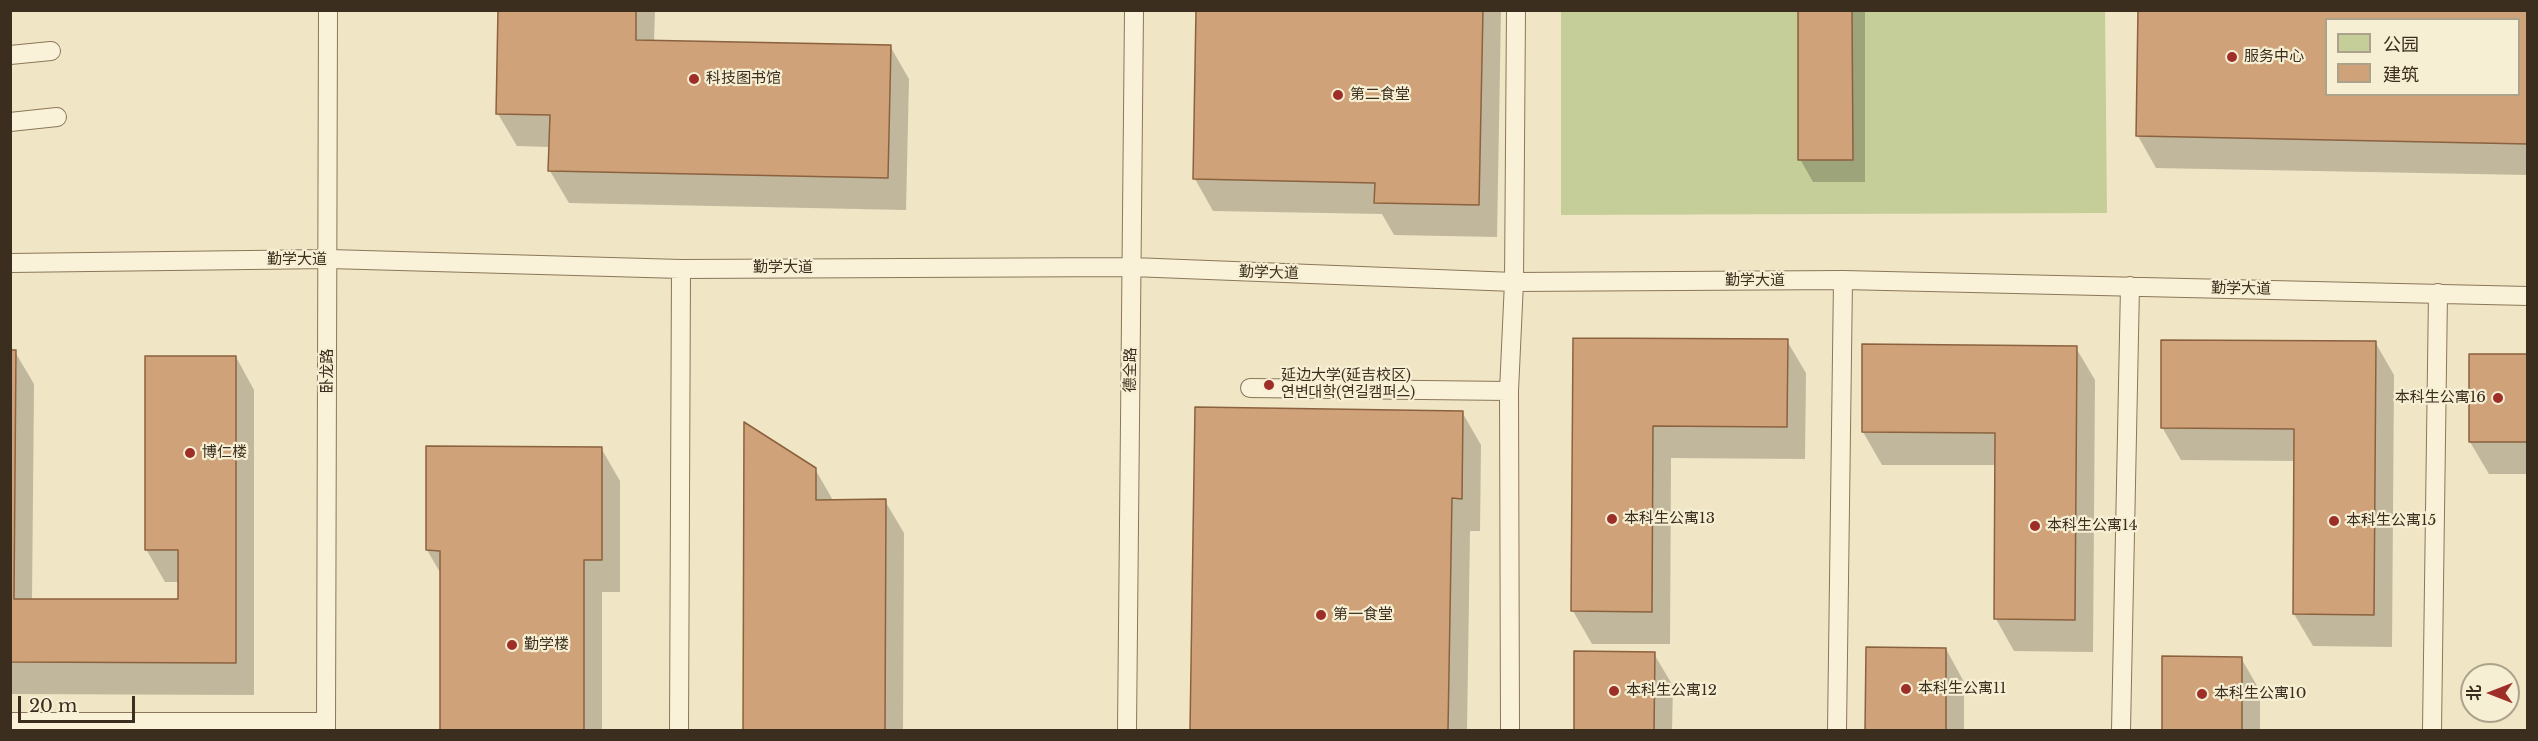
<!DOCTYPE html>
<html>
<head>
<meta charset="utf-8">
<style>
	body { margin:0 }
	#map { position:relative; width:2538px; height:741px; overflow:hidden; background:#f0e5c4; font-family:"Libre Baskerville","Noto Sans SC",serif }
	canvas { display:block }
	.frame { position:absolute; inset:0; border:12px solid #3b2e1e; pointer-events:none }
	.legend { position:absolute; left:2325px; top:18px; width:195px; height:78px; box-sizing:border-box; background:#f7efd4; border:2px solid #aca28b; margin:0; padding:8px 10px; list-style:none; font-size:18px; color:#3b2e1e }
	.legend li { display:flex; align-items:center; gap:12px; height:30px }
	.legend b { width:30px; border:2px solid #aca28b }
	.north { position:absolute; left:2460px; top:663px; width:60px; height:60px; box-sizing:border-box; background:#f7efd4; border:2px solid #aca28b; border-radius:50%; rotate:270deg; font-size:16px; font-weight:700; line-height:24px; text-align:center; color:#3b2e1e }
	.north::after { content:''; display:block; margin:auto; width:21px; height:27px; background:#9d2e28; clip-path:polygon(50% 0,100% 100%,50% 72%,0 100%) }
	.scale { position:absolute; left:18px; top:696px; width:117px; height:27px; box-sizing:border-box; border:3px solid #3b2e1e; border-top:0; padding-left:8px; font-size:18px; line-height:21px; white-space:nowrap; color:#3b2e1e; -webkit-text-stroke:4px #f7efd4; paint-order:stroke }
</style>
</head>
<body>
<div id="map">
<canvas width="2538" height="741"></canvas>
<div class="frame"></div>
<ul class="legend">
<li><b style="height:16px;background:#c5ce98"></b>公园</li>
<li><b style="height:16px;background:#cfa279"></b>建筑</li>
</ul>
<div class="north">北</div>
<div class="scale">20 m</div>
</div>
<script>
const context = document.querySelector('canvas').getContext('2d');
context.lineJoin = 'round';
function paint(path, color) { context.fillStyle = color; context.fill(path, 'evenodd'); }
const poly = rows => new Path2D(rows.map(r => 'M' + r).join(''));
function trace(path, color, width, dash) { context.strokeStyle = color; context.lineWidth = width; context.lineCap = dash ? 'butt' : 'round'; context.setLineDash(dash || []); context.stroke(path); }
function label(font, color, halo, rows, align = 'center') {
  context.font = font + ' "Libre Baskerville","Noto Sans SC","Noto Sans KR",serif'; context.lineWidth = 4.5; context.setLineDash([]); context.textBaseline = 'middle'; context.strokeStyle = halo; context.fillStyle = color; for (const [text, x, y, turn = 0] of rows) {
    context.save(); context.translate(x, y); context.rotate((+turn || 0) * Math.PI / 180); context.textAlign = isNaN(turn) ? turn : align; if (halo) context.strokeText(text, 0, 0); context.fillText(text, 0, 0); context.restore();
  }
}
paint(poly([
	[1561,11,2105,11,2107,213,1561,215]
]), '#c5ce98');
paint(poly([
	[500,10,655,10,654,42,890,46,909,79,906,210,569,203,550,171,550,147,517,146,498,114],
	[1198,10,1501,10,1497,237,1394,235,1382,214,1213,211,1195,179],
	[1799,10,1865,10,1865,182,1813,182,1800,159],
	[2140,10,2528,10,2528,175,2156,168,2138,136],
	[2326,20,2518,20,2518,94,2326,94],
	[1575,339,1787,341,1806,373,1805,459,1671,458,1670,644,1592,644,1573,611],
	[2375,342,2394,375,2392,647,2313,646,2294,614,2296,461,2181,460,2162,427],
	[2076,348,2095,380,2093,652,2014,651,1996,619,1997,465,1882,465,1863,432],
	[10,352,15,352,34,384,32,600,179,600,179,582,165,582,146,549,236,357,254,390,254,695,10,694],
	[2528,356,2528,474,2489,474,2470,442],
	[1196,408,1462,412,1481,445,1480,531,1470,531,1467,730,1191,730],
	[745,425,815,469,834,502,885,501,904,533,903,730,744,730],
	[601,448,620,481,620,592,602,592,602,730,442,730,441,574,427,550],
	[1867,649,1946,649,1964,682,1964,730,1867,730],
	[1575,653,1654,654,1673,686,1672,730,1575,730],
	[2164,658,2241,658,2260,691,2260,730,2163,730]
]), '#0003');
const building = poly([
	[498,10,636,10,636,40,891,45,888,178,548,171,550,115,496,114,498,10],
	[1196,10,1483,10,1479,205,1374,203,1375,183,1193,179,1196,10],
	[1798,10,1852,10,1853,160,1798,160,1798,10],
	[2138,10,2528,10,2528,144,2136,136,2138,10],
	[2326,20,2518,20,2518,94,2326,94,2326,20],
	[1573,338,1788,339,1787,427,1653,426,1652,612,1571,611,1573,338],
	[2161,340,2376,341,2374,615,2293,614,2294,429,2161,428,2161,340],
	[1862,344,2077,346,2075,620,1994,619,1995,433,1862,432,1862,344],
	[10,350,16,350,14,599,178,599,178,550,145,550,145,356,236,356,236,663,10,662,10,350],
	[2469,354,2528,354,2528,442,2469,442,2469,354],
	[1195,407,1463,411,1462,499,1452,498,1448,730,1190,730,1195,407],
	[744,422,816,468,816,500,886,499,885,730,743,730,744,422],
	[426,446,602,447,602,560,584,560,584,730,440,730,440,551,426,550,426,446],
	[1866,647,1946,648,1946,730,1865,730,1866,647],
	[1574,651,1655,652,1654,730,1574,730,1574,651],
	[2162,656,2242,657,2242,730,2162,730,2162,656]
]);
paint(building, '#cfa279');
trace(building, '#8b623f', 1.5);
const service = poly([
	[10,55,51,51],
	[10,122,57,117],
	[10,263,329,259,681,269,1132,267,1514,282,1843,280,2528,296],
	[1250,388,1509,391],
	[10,722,326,722],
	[326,730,328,10],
	[679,730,681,269],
	[1127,730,1134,10],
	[1510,730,1509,391,1514,282,1516,10],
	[1837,730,1843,280],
	[2121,730,2130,286],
	[2432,730,2438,293]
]);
trace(service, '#8b775a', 20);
trace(service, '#faf2d8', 18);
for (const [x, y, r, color] of [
	[2232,57,6,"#9d2e28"],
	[694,79,6,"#9d2e28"],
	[1338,95,6,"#9d2e28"],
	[1269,385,6,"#9d2e28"],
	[2498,398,6,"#9d2e28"],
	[190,453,6,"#9d2e28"],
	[1612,519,6,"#9d2e28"],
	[2334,521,6,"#9d2e28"],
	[2035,526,6,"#9d2e28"],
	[1321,615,6,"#9d2e28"],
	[512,645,6,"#9d2e28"],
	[1906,689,6,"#9d2e28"],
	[1614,691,6,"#9d2e28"],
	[2202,694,6,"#9d2e28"]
]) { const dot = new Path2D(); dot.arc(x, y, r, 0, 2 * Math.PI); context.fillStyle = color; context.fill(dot); trace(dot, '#f7efd4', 2); }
label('15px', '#3b2e1e', '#f7efd4', [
	["服务中心",2244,57],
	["科技图书馆",706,79],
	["第二食堂",1350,95],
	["延边大学(延吉校区)",1281,376],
	["연변대학(연길캠퍼스)",1281,393],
	["本科生公寓16",2486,398,"right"],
	["博仁楼",202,453],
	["本科生公寓13",1624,519],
	["本科生公寓15",2346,521],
	["本科生公寓14",2047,526],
	["第一食堂",1333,615],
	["勤学楼",524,645],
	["本科生公寓11",1918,689],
	["本科生公寓12",1626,691],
	["本科生公寓10",2214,694]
], 'left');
label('15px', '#3b2e1e', '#f7efd4', [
	["勤学大道",297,260],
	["勤学大道",783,268],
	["勤学大道",1269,273,2],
	["勤学大道",1755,281],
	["勤学大道",2241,289,1],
	["德全路",1131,370,-89],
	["卧龙路",328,371,-90]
]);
</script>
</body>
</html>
